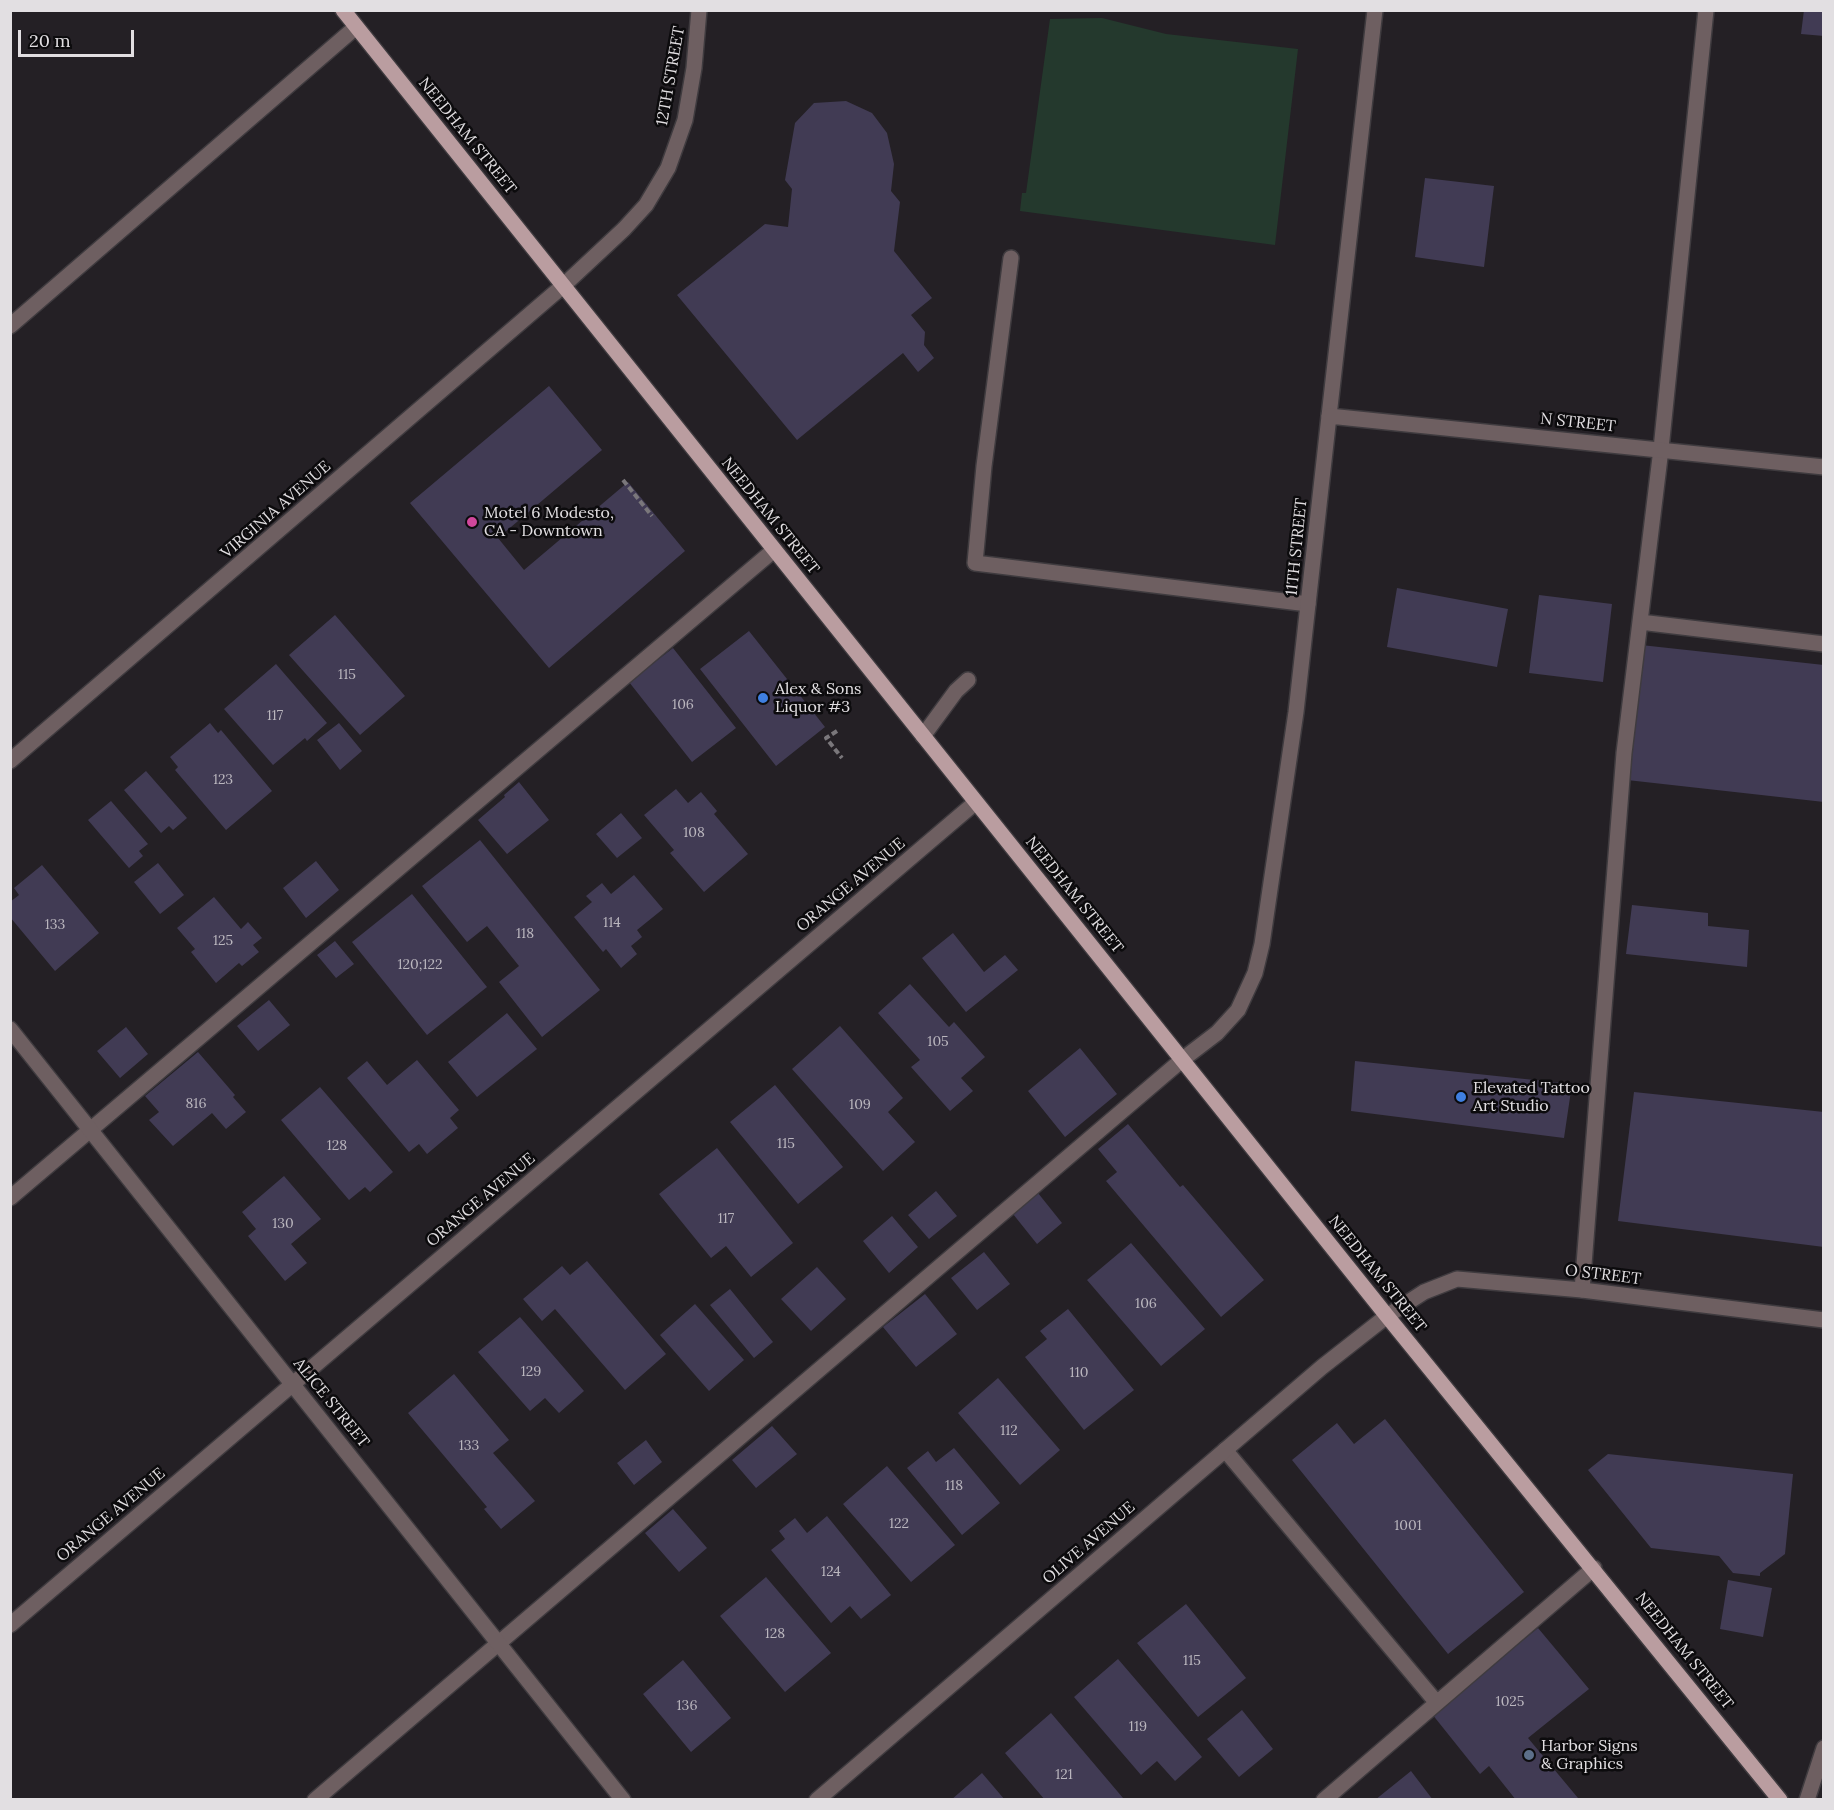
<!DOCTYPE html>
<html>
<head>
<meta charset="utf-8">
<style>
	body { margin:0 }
	#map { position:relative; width:1834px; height:1810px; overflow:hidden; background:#242025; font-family:Lora,serif }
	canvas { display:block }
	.frame { position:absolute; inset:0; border:12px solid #e2dfe2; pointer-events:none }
	.scale { position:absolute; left:18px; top:30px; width:116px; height:27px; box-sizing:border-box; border:3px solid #e2dfe2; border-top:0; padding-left:8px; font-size:18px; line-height:21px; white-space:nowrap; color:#e2dfe2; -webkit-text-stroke:4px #0c0b0d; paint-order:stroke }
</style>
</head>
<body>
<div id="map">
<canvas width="1834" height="1810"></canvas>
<div class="frame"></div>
<div class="scale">20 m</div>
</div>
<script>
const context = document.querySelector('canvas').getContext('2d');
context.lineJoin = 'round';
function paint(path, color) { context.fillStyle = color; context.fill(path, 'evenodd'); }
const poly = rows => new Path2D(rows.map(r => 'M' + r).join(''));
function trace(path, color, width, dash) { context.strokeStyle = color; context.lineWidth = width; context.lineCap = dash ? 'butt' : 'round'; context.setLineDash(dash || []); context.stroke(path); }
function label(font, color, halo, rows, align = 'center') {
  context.font = font + ' Lora,serif'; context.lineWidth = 5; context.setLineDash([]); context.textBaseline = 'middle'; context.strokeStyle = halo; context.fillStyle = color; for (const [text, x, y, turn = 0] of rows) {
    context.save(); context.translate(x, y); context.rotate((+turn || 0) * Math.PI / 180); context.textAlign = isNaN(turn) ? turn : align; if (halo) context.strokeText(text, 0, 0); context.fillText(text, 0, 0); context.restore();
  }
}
paint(poly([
	[1102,18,1166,34,1298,49,1275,245,1020,211,1022,193,1026,193,1050,19]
]), '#24392d');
paint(poly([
	[1804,10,1824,10,1824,36,1801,34],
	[846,101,872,113,887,133,894,164,891,191,900,202,894,251,932,298,911,315,925,332,924,345,934,358,918,372,903,353,797,440,677,295,765,224,788,227,792,189,785,180,795,123,814,103],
	[1425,178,1494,186,1484,267,1415,257],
	[549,386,602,450,498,538,524,570,628,482,685,551,549,668,410,503],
	[1397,588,1508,609,1497,667,1387,647],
	[1539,595,1612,604,1603,682,1529,673],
	[335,615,405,696,360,735,289,655],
	[749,631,825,727,776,766,700,669],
	[1641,645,1824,665,1824,802,1627,780],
	[673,648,736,728,692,762,629,682],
	[276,664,327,723,307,741,305,738,273,765,224,709],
	[210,723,218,733,221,730,272,791,226,830,175,770,178,767,170,757],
	[339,723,362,751,340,770,317,740],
	[146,771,187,818,173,830,169,826,161,833,124,790],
	[519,782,549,820,507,854,478,820,505,797,504,795],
	[676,789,688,803,701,792,717,811,714,814,748,854,704,892,670,853,674,850,644,815],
	[111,801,148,844,139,851,143,856,129,868,88,820],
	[621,813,642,838,617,858,596,834],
	[480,840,600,990,542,1037,499,982,519,966,487,926,467,942,422,886],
	[316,861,339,890,306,918,283,888],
	[158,863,184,895,160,914,134,882],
	[42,865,99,933,55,971,10,917,10,902,19,895,14,888],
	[634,875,663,909,637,930,642,937,631,946,637,954,621,968,606,949,603,952,574,917,592,902,586,896,602,883,611,894],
	[412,894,487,987,427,1035,352,942],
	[214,897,241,929,248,922,262,938,253,945,259,952,242,966,239,963,216,983,191,952,195,949,177,928],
	[1632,905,1708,913,1708,926,1749,930,1747,967,1626,954],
	[953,933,984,972,1005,955,1018,970,966,1012,922,958],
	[335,941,354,964,336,978,317,955],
	[910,984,949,1027,954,1022,985,1057,961,1078,973,1091,950,1111,911,1067,920,1060,878,1013],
	[269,1000,290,1025,258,1051,237,1026],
	[507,1013,537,1049,477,1097,448,1062],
	[840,1026,903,1098,888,1112,915,1142,883,1171,792,1069],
	[126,1027,148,1054,120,1078,97,1051],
	[1080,1048,1117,1094,1065,1137,1028,1091],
	[198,1052,235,1095,233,1097,246,1112,226,1129,212,1113,173,1146,149,1120,159,1112,145,1096],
	[417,1060,459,1110,450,1118,458,1128,427,1154,419,1144,409,1152,347,1078,367,1061,387,1085],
	[1355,1061,1572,1084,1564,1138,1351,1111],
	[775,1085,843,1167,798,1204,730,1122],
	[320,1087,393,1172,370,1192,365,1187,349,1200,281,1120],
	[1634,1092,1824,1112,1824,1247,1618,1221],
	[1128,1124,1180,1187,1183,1185,1264,1280,1221,1317,1106,1181,1117,1172,1098,1149],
	[717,1148,793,1243,751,1277,726,1246,711,1258,659,1194],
	[284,1176,321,1219,291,1244,307,1263,285,1281,248,1236,256,1229,242,1212],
	[936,1191,957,1216,929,1239,908,1215],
	[1038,1193,1062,1223,1037,1244,1013,1214],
	[892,1216,918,1247,889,1273,863,1241],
	[1131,1243,1205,1329,1161,1366,1087,1280],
	[984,1252,1010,1284,977,1310,951,1278],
	[587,1261,666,1354,625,1390,555,1309,542,1321,523,1299,562,1266,570,1275],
	[817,1267,846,1299,811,1331,781,1299],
	[730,1289,773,1342,754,1358,710,1305],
	[925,1294,957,1334,916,1367,883,1327],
	[695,1304,744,1360,709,1391,660,1335],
	[1068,1309,1134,1390,1084,1430,1025,1357,1047,1339,1040,1331],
	[520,1317,584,1391,559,1413,545,1398,530,1411,478,1352],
	[454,1374,509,1440,493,1453,535,1501,501,1529,484,1509,487,1507,408,1413],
	[998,1378,1060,1450,1020,1485,958,1413],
	[1385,1419,1524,1592,1448,1654,1292,1460,1337,1423,1354,1444],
	[772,1426,797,1454,756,1488,732,1460],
	[646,1440,662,1462,634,1485,617,1463],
	[954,1448,1000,1503,962,1535,907,1468,928,1451,936,1462],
	[1608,1454,1793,1474,1785,1554,1760,1573,1760,1576,1733,1573,1719,1556,1651,1548,1588,1470],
	[887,1466,955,1545,911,1582,843,1504],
	[673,1509,707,1548,679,1572,645,1533],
	[827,1516,891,1595,861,1619,850,1606,831,1623,771,1550,785,1539,779,1531,795,1518,807,1533],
	[766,1577,831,1653,785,1692,720,1616],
	[1728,1580,1772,1588,1763,1637,1720,1629],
	[1186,1604,1246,1678,1198,1717,1137,1643],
	[1538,1628,1589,1689,1528,1738,1578,1798,1576,1800,1516,1800,1489,1766,1480,1774,1432,1714],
	[1118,1659,1202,1757,1175,1781,1157,1761,1141,1775,1074,1697],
	[683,1660,731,1718,691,1752,643,1694],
	[1242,1710,1273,1749,1239,1777,1207,1739],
	[1051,1713,1123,1798,1121,1800,1045,1800,1005,1753],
	[1411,1771,1433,1800,1375,1800],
	[982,1773,1005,1800,951,1800]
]), '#413b54');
const service = poly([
	[1011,258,984,466,975,563,1308,604],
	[10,326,356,27],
	[1640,622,1824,644],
	[923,736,956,691,968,680],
	[10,1198,774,550],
	[1582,1290,1624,753,1661,449,1706,10],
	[1225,1450,1437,1703],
	[315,1800,1183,1059],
	[1324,1800,1594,1568]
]);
const minor = poly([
	[564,285,624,229,646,205,668,168,685,120,694,68,699,10],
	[1329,416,1375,10],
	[10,1029,623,1800],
	[10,1625,976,802],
	[817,1800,1322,1367,1387,1316,1424,1292,1457,1279,1582,1290,1824,1320]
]);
const tertiary = poly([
	[10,761,564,285],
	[1183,1059,1217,1033,1238,1010,1255,973,1262,944,1296,712,1329,416,1824,467],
	[1807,1800,1824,1748]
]);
const primary = poly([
	[343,10,1387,1316,1780,1800]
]);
trace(service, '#3f3b3f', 18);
trace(minor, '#3f3b3f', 18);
trace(tertiary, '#3f3b3f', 18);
trace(primary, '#3f3b3f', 18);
trace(poly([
	[623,480,652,516],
	[837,731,826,738,842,758]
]), '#7a777b', 4, [6, 3]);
trace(service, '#6e5f61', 15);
trace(minor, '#6e5f61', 15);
trace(tertiary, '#6e5f61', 15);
trace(primary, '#ba9da0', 15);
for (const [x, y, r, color] of [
	[472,522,6,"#d1479c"],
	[763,698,6,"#3f7fe0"],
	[1461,1097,6,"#3f7fe0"],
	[1529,1755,6,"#5c6f8a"]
]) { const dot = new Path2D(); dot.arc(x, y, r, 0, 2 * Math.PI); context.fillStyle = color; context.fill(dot); trace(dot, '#0c0b0d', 2); }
label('14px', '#bab6be', null, [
	["115",347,675],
	["106",683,705],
	["117",275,716],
	["123",223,780],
	["108",694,833],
	["114",612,923],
	["133",55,925],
	["118",525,934],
	["125",223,941],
	["120;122",420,965],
	["105",938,1042],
	["816",196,1104],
	["109",860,1105],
	["115",786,1144],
	["128",337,1146],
	["117",726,1219],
	["130",283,1224],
	["106",1146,1304],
	["129",531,1372],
	["110",1079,1373],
	["112",1009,1431],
	["133",469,1446],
	["118",954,1486],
	["122",899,1524],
	["1001",1408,1526],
	["124",831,1572],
	["128",775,1634],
	["115",1192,1661],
	["1025",1510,1702],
	["136",687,1706],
	["119",1138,1727],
	["121",1064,1775]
]);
label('16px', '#e2dfe2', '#0c0b0d', [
	["12TH STREET",671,76,-80],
	["NEEDHAM STREET",467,136,51],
	["N STREET",1578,423,6],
	["VIRGINIA AVENUE",276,510,-41],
	["NEEDHAM STREET",770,516,51],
	["11TH STREET",1297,547,-84],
	["ORANGE AVENUE",851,885,-40],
	["NEEDHAM STREET",1074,895,51],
	["ORANGE AVENUE",481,1200,-40],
	["NEEDHAM STREET",1377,1274,51],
	["O STREET",1603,1275,7],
	["ALICE STREET",331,1403,51],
	["ORANGE AVENUE",111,1515,-40],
	["OLIVE AVENUE",1089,1543,-41],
	["NEEDHAM STREET",1684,1651,51]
]);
label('16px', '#e2dfe2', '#0c0b0d', [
	["Motel 6 Modesto,",484,513],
	["CA - Downtown",484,531],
	["Alex & Sons",775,689],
	["Liquor #3",775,707],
	["Elevated Tattoo",1473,1088],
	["Art Studio",1473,1106],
	["Harbor Signs",1541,1746],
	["& Graphics",1541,1764]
], 'left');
</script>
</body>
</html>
